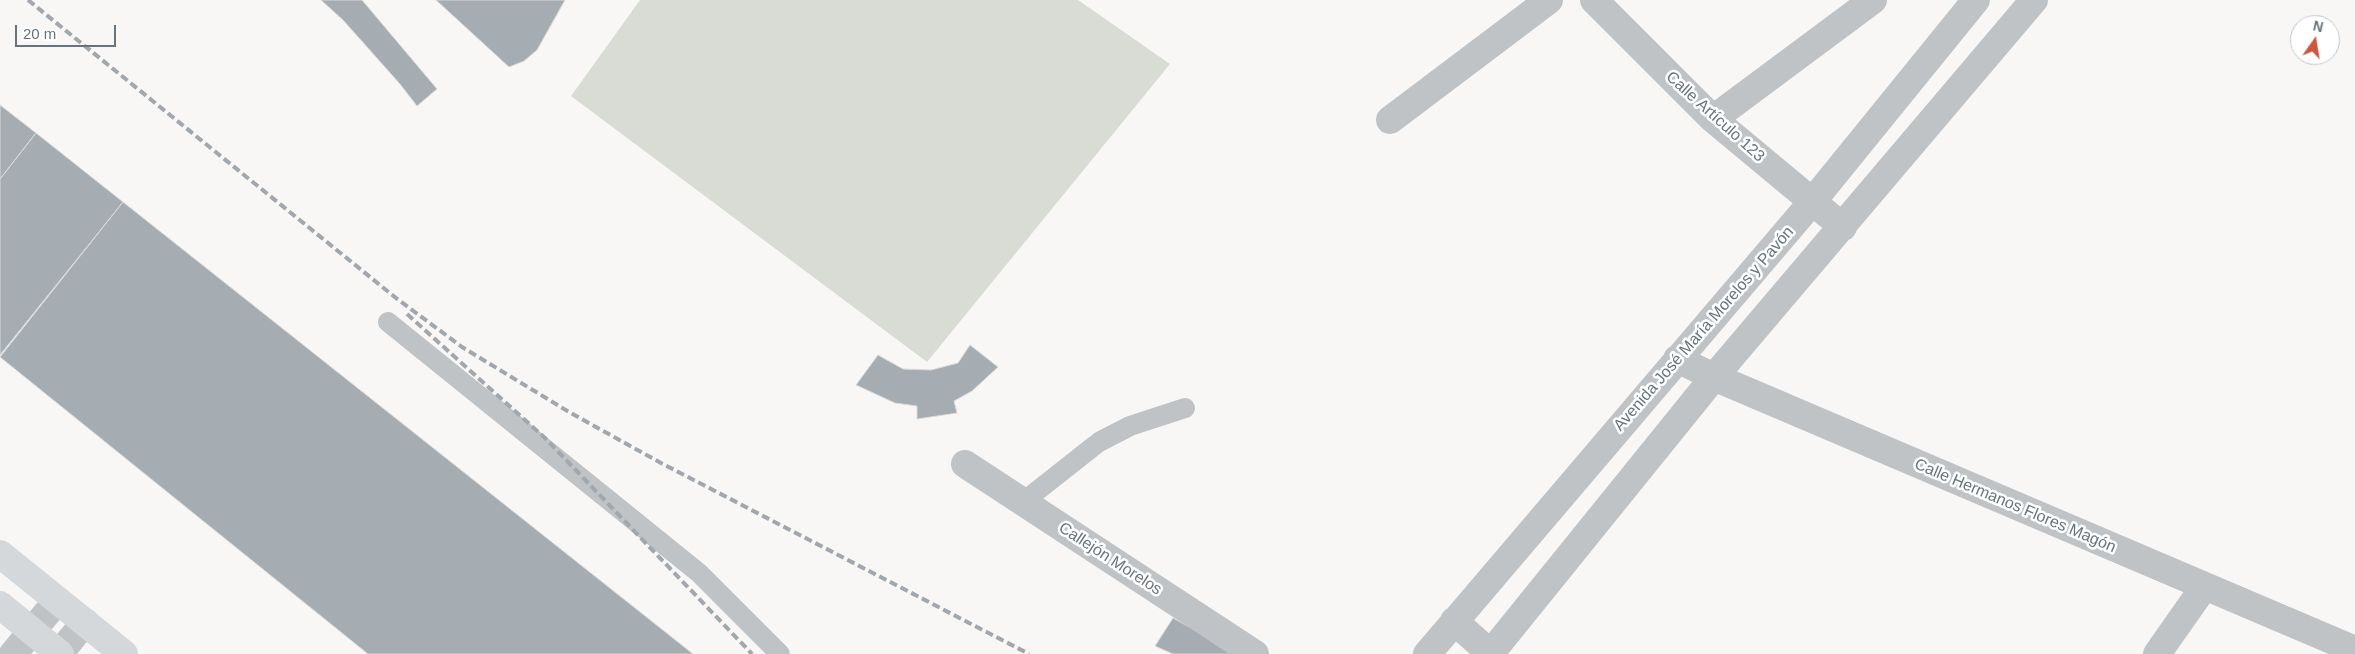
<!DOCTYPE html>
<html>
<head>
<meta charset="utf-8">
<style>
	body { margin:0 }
	#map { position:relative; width:2355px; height:654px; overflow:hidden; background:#f8f7f5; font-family:Helvetica,sans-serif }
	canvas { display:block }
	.north { position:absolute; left:2290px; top:15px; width:50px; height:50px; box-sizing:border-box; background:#fff; border:1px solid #c2c7cb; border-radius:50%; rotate:13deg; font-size:14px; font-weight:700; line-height:20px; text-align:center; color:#66747d }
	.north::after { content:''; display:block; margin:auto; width:18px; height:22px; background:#cf553e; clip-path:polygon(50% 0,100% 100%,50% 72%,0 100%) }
	.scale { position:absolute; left:15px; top:25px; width:101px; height:22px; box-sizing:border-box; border:2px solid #66747d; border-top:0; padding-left:6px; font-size:15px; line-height:18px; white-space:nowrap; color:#66747d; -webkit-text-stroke:4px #fff; paint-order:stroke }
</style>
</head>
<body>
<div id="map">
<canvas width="2355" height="654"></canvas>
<div class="north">N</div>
<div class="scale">20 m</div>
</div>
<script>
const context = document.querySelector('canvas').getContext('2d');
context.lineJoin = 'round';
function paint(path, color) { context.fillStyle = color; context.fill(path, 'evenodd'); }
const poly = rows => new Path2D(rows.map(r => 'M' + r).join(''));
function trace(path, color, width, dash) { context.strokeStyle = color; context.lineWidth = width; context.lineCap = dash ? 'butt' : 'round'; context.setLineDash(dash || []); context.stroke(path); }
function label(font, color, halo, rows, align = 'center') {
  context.font = font + ' Helvetica,sans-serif'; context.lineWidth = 5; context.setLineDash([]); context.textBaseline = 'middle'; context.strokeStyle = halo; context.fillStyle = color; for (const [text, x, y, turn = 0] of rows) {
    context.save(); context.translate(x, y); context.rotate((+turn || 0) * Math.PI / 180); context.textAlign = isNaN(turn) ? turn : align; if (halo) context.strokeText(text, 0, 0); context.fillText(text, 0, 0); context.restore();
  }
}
paint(poly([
	[640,0,1078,0,1170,64,927,362,571,96]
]), '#d8dcd5');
const building = poly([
	[321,0,362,0,437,89,417,106,400,84,343,20,321,0],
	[436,0,565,0,537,50,524,61,509,67,436,0],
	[0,105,36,133,0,179,0,105],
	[36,133,123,202,0,355,0,179,36,133],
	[123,202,693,654,368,654,0,357,123,202],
	[970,345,998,367,972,391,954,401,957,413,917,419,917,406,895,403,856,385,878,355,903,369,931,370,958,363,970,345],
	[1173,618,1238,654,1173,654,1155,646,1173,618]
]);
paint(building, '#a5acb2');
trace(building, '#d9d9d8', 1);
trace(poly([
	[388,322,699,573,780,654],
	[1023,502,1099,442,1130,426,1185,408]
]), '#bfc3c6', 20);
trace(poly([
	[1594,0,1713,119,1843,227],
	[1713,119,1873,0],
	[1390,120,1549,0],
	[1677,359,1714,377,2355,650],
	[965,464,1255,654],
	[1454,621,1490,653],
	[13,654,57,601],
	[59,654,85,622],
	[1427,654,1812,202,1976,0],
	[1490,654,1714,377,2034,0],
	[2157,654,2204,587]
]), '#bfc3c6', 28);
trace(poly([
	[0,554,124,654],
	[0,605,60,654]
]), '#d4d8db', 28);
trace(poly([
	[28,0,396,298,462,347,569,412,661,463,1029,654],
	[407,314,545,438,752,654]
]), '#a1a7ac', 4, [8, 4]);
label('16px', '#66747d', '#fff', [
	["Calle Artículo 123",1715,117,42],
	["Avenida José María Morelos y Pavón",1704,329,-49],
	["Calle Hermanos Flores Magón",2015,506,23],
	["Callejón Morelos",1110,559,33]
]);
</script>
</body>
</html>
